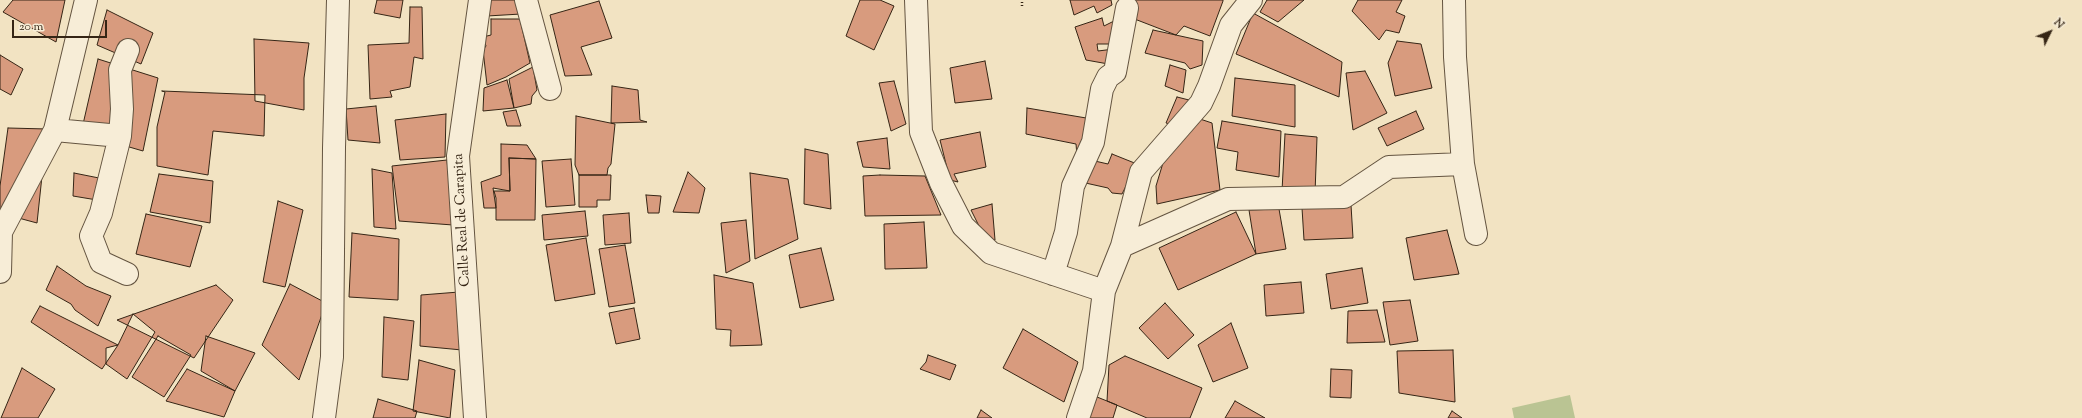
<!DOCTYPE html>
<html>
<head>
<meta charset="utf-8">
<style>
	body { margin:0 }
	#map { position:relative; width:2082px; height:418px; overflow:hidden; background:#f2e3c2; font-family:"Sorts Mill Goudy",serif }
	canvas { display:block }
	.north { position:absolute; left:2030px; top:12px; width:40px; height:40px; -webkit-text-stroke:3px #f7edd7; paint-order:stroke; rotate:47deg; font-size:11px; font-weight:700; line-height:16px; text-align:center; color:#352515 }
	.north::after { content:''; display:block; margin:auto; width:14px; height:18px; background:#352515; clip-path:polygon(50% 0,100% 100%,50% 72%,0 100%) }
	.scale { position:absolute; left:12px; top:20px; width:95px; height:18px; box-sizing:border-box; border:2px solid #352515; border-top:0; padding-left:5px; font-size:12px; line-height:14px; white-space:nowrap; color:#352515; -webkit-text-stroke:3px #f7edd7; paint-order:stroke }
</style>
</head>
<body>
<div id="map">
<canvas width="2082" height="418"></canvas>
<div class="north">N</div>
<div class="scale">20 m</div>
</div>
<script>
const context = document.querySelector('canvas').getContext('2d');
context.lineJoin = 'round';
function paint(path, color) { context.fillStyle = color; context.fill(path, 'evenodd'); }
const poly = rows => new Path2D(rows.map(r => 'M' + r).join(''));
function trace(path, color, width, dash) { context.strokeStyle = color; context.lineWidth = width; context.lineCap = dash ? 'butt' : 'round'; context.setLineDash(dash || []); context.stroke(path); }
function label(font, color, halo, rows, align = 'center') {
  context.font = font + ' "Sorts Mill Goudy",serif'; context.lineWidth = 3; context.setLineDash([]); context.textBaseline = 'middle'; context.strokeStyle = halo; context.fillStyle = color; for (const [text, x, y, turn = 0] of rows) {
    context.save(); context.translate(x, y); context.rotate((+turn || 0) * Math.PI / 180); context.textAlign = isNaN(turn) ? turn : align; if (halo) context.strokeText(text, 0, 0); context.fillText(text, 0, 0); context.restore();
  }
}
paint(poly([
	[1570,395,1575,418,1514,418,1512,408]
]), '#bac493');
const building = poly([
	[13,0,65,0,56,42,3,12,13,0],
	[377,0,403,0,400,18,374,13,377,0],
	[490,0,518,0,521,14,487,16,490,0],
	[860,0,880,0,894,6,874,50,846,36,860,0],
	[1070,0,1111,0,1112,5,1097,13,1094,6,1074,15,1070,0],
	[1134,0,1223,0,1223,1,1210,36,1184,26,1176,35,1132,18,1134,0],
	[1267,0,1304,0,1278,22,1260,12,1267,0],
	[1358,0,1402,0,1396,12,1405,16,1399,33,1386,30,1379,40,1352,11,1358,0],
	[599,1,612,38,581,47,592,75,565,76,550,15,599,1],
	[410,7,422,7,423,59,414,57,410,87,390,91,392,97,370,99,368,45,409,43,410,7],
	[107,10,153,33,141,64,97,45,107,10],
	[1253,13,1342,62,1339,97,1236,54,1253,13],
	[1102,18,1104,26,1120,18,1115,44,1097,44,1098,51,1114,49,1114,65,1086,60,1075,27,1102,18],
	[491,19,520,19,530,63,506,77,487,85,483,50,486,46,483,37,491,35,491,19],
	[1153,30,1203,41,1202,65,1190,69,1185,63,1145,53,1153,30],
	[254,39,309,43,304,78,304,110,255,101,254,39],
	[1397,41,1421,44,1432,88,1395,96,1388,63,1397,41],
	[0,55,23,69,11,95,0,89,0,55],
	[98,59,158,78,143,151,81,133,98,59],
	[985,61,992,99,955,103,950,68,985,61],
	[1170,65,1186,70,1183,93,1165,86,1170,65],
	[533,67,537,90,532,96,531,104,514,108,509,79,533,67],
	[1365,71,1387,113,1353,130,1346,73,1365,71],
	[1235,78,1295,85,1295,127,1232,116,1235,78],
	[507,80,514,108,483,111,484,88,507,80],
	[894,81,906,124,891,131,879,83,894,81],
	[612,86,638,90,640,120,647,122,611,123,612,86],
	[162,91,265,95,264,136,213,131,208,175,157,166,157,127,165,92,162,91],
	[1177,97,1189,100,1177,126,1166,123,1177,97],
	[376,106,380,143,348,140,346,109,376,106],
	[1027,108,1092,119,1077,156,1076,144,1026,134,1027,108],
	[516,110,521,126,507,126,503,112,516,110],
	[1416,111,1424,129,1387,146,1378,128,1416,111],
	[446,114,445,157,400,160,395,120,446,114],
	[576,116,615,124,611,164,608,168,607,175,579,175,575,165,576,116],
	[1200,119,1212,123,1220,190,1157,204,1156,186,1166,153,1200,119],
	[1222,121,1281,131,1279,177,1236,170,1238,152,1217,148,1222,121],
	[8,128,47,129,37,223,0,213,0,186,8,128],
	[980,132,986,167,954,174,958,182,950,180,940,140,980,132],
	[1285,134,1317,137,1315,194,1282,191,1285,134],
	[887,138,890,169,863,167,857,142,887,138],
	[501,144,527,145,536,159,509,158,510,191,493,188,496,208,484,208,481,182,501,175,501,144],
	[805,149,828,154,831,209,804,204,805,149],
	[1112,154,1137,164,1122,194,1112,193,1108,188,1081,182,1086,159,1108,164,1112,154],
	[509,158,536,159,535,220,496,220,496,198,494,191,510,191,509,158],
	[571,159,575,205,546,207,542,161,571,159],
	[447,160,453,225,399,221,392,166,447,160],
	[372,169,392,173,396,229,374,227,372,169],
	[688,172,705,188,699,213,673,212,688,172],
	[74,173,119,182,115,203,73,196,74,173],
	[750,173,788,179,798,239,755,259,750,173],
	[159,174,213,181,210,223,150,212,159,174],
	[579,175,611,175,610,200,597,200,597,207,579,207,579,175],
	[880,175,925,176,941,215,865,216,863,176,880,175],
	[646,195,661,196,659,213,648,213,646,195],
	[278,201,303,210,285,287,263,282,278,201],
	[992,204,995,240,985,238,971,210,992,204],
	[1351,205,1353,238,1304,240,1302,208,1351,205],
	[1279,209,1286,249,1256,254,1249,210,1279,209],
	[585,211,588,236,544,240,542,215,585,211],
	[1236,212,1256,254,1178,290,1159,248,1236,212],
	[629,213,631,243,605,245,603,215,629,213],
	[146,214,202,226,190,267,136,254,146,214],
	[746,220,750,261,726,273,721,223,746,220],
	[924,222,927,268,885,269,884,224,924,222],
	[1447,230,1459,274,1414,280,1406,238,1447,230],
	[352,233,399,239,398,300,349,297,352,233],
	[586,238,595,294,555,301,546,245,586,238],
	[625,245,635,303,609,307,599,249,625,245],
	[821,248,834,300,800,308,789,255,821,248],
	[57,266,86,286,111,296,98,326,75,310,71,304,46,290,57,266],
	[1362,268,1368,303,1331,309,1326,274,1362,268],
	[714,275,753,283,762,345,730,346,731,330,716,329,714,275],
	[1301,282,1304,313,1266,316,1264,285,1301,282],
	[290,284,326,303,299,380,262,345,290,284],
	[216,285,233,300,194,358,117,320,216,285],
	[459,292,462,350,420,346,421,295,459,292],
	[1410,300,1418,341,1390,345,1383,302,1410,300],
	[1165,303,1194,335,1168,359,1139,328,1165,303],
	[40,306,118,345,102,369,31,322,40,306],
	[634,308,640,339,616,344,609,313,634,308],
	[1377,310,1385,342,1347,343,1348,311,1377,310],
	[133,314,155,332,127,379,106,364,106,348,118,345,133,314],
	[384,317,414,321,408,380,382,377,384,317],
	[1231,323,1248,368,1213,382,1198,345,1231,323],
	[1023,329,1078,362,1064,402,1003,368,1023,329],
	[158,336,191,355,164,397,132,377,158,336],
	[206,336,255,353,235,391,201,371,206,336],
	[1453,350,1455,402,1399,393,1397,351,1453,350],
	[928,355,956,365,950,380,920,369,926,362,928,355],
	[1125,356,1202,388,1190,418,1147,418,1107,401,1109,365,1125,356],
	[419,360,455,370,450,418,413,411,419,360],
	[22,368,55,389,38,418,1,418,22,368],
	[187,369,235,391,224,417,166,401,187,369],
	[1331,369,1352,370,1351,398,1330,397,1331,369],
	[1097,397,1117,405,1113,418,1089,418,1097,397],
	[378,399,417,411,415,418,373,418,378,399],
	[1235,401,1265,418,1225,418,1235,401],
	[981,410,992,418,977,418,981,410],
	[1452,411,1462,418,1448,418,1452,411]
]);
paint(building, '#d89b7e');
trace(building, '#352515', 1);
const minor = poly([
	[526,0,550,89],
	[916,0,921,132,941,183,963,226,991,253,1104,291],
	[1454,0,1455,57,1463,164,1476,234],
	[55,130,120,136,101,213,91,236,101,262,127,274],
	[120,136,122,109,120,70,128,50],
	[1122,246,1228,199,1344,197,1389,167,1463,164],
	[0,272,1,232,55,130,86,0],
	[1053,274,1066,232,1073,186,1093,142,1102,89,1108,77,1115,72,1127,8],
	[324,418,332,357,334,148,338,0],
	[475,418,458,156,480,0],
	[1078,418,1094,371,1104,291,1122,246,1141,172,1201,103,1209,86,1231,25,1251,0]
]);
trace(minor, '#645440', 24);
trace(poly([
	[1022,6,1022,0]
]), '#352515', 2.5, [1, 2]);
trace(minor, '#f7edd7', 22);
label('14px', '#352515', '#f7edd7', [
	["Calle Real de Carapita",463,220,-93]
]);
</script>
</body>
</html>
